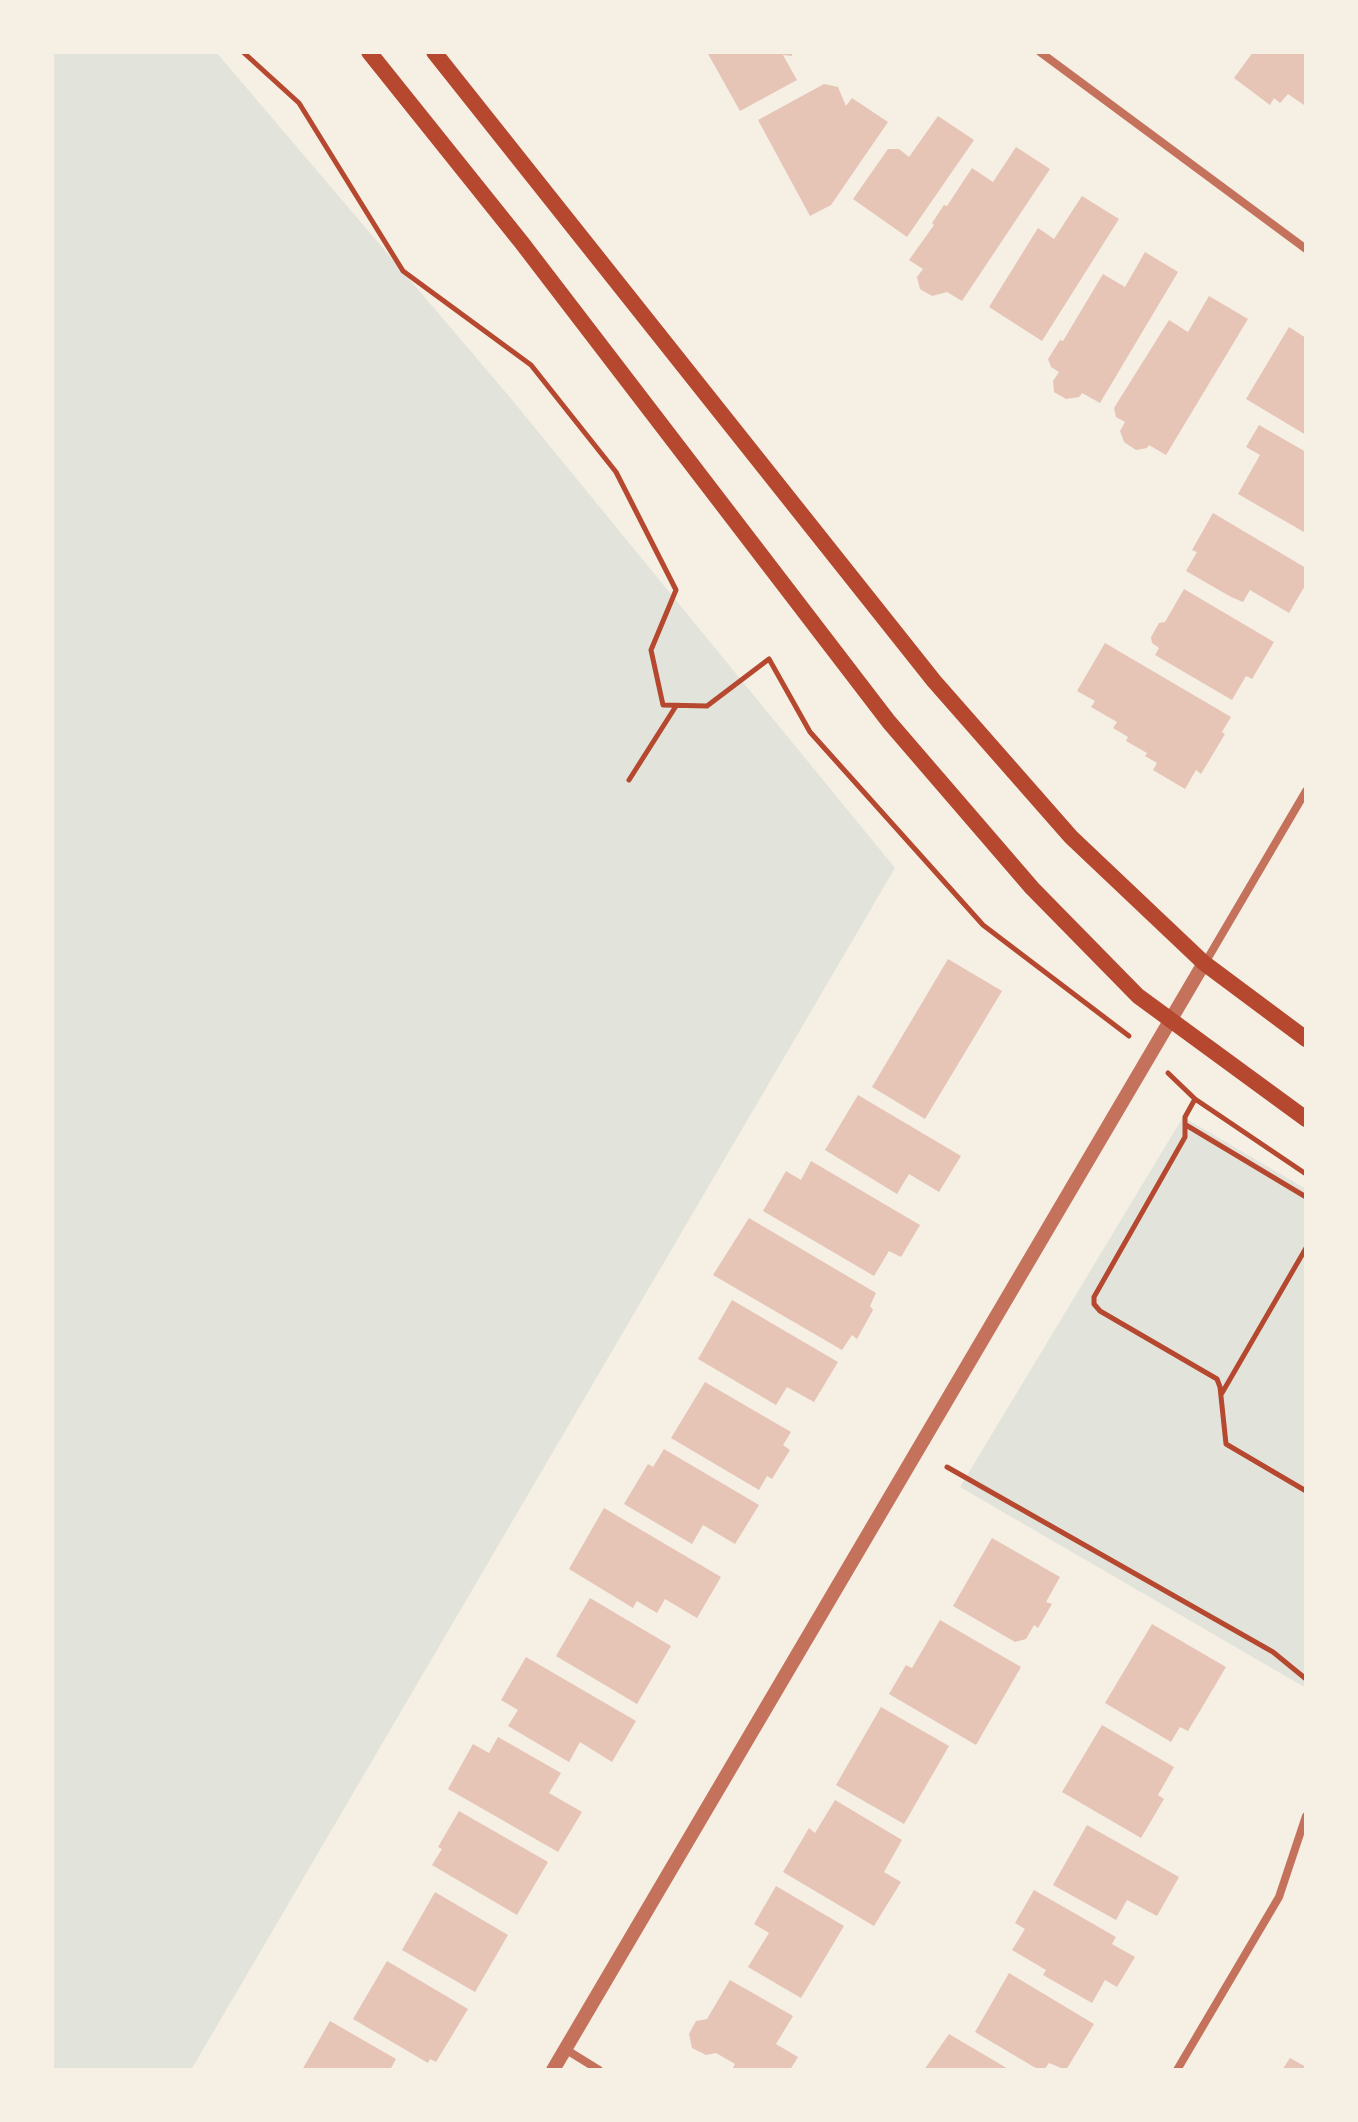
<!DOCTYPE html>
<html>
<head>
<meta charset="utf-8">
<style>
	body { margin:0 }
	#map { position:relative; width:1358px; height:2122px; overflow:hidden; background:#f6efe4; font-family:Poppins,sans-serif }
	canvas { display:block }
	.frame { position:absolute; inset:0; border:54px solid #f6efe4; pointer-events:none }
</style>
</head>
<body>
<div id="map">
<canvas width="1358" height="2122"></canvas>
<div class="frame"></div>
</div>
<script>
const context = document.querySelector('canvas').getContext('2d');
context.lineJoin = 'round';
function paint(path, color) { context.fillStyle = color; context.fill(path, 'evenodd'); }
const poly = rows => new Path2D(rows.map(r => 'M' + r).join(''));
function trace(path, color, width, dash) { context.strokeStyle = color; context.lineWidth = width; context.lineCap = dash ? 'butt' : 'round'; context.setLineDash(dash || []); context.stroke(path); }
paint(poly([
	[52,52,216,52,508,395,895,868,191,2070,52,2070],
	[1183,1117,1306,1189,1306,1688,960,1487]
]), '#e2e4dc');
paint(poly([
	[707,52,792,52,792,56,783,55,797,80,740,111],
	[1253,52,1306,52,1304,105,1288,94,1280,103,1274,98,1270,105,1234,78],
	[824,84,838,87,846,106,852,98,888,122,831,205,810,216,758,120],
	[938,116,974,140,907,237,853,199,888,149,899,149,909,157],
	[1016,147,1050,169,962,301,947,292,932,296,920,289,917,277,923,269,909,260,934,225,932,223,944,205,947,206,972,168,993,182],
	[1082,196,1119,219,1042,341,989,307,1038,228,1054,239],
	[1145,252,1178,272,1100,403,1082,393,1079,397,1066,399,1054,392,1053,381,1059,372,1051,367,1048,359,1060,340,1063,341,1103,274,1125,287],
	[1209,296,1248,319,1166,455,1149,445,1147,448,1136,450,1124,442,1120,431,1125,422,1116,417,1114,408,1169,320,1188,332],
	[1289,327,1306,338,1306,435,1246,399],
	[1259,425,1306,452,1306,527,1304,532,1238,494,1260,455,1246,447],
	[1213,513,1306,568,1306,584,1289,613,1250,590,1243,602,1231,597,1186,571,1197,552,1192,550],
	[1184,589,1274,642,1252,679,1246,676,1232,700,1155,655,1159,648,1152,643,1151,637,1159,623,1165,622],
	[1105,643,1231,717,1222,732,1225,734,1201,774,1196,770,1185,789,1153,770,1157,763,1145,756,1147,753,1126,741,1128,737,1113,728,1117,722,1091,707,1095,701,1077,691],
	[948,959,1002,991,925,1119,872,1087],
	[858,1095,961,1156,939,1192,909,1174,897,1194,825,1150],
	[811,1161,920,1225,901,1257,889,1251,874,1276,763,1211,786,1171,801,1180],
	[749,1218,876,1293,870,1306,873,1310,857,1339,852,1335,842,1350,713,1275],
	[732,1300,838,1362,814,1402,787,1387,776,1405,698,1359],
	[705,1382,791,1432,783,1445,790,1450,772,1479,767,1476,759,1490,671,1438],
	[664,1449,759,1505,735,1544,703,1525,692,1544,624,1504,648,1464,653,1467],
	[604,1508,721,1577,697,1618,665,1599,657,1613,637,1601,633,1608,569,1569],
	[992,1538,1060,1577,1046,1602,1052,1604,1038,1628,1034,1625,1026,1639,1015,1642,953,1606],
	[590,1598,671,1646,637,1704,556,1656],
	[940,1620,1021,1667,976,1745,889,1694,906,1665,912,1668],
	[1152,1624,1226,1667,1188,1731,1180,1727,1171,1742,1105,1703],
	[526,1657,636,1721,612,1762,580,1742,569,1762,508,1726,518,1710,501,1700],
	[881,1707,949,1746,904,1824,836,1785],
	[1102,1725,1174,1767,1158,1795,1164,1799,1141,1838,1062,1792],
	[498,1737,561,1773,549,1793,582,1812,558,1852,448,1789,473,1744,489,1753],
	[835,1800,902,1840,884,1872,901,1882,874,1926,783,1872,809,1828,815,1833],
	[459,1811,548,1862,517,1915,432,1865,442,1849,438,1847],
	[1087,1825,1179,1877,1157,1916,1127,1900,1116,1920,1053,1885],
	[776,1886,844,1926,801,1998,748,1967,769,1933,754,1924],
	[1034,1890,1116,1937,1112,1944,1135,1957,1117,1987,1105,1980,1092,2003,1043,1975,1046,1970,1012,1950,1025,1929,1015,1923],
	[435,1892,508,1935,475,1992,402,1950],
	[387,1961,468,2009,436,2062,430,2059,428,2063,353,2019],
	[1009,1973,1094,2024,1066,2070,1049,2063,1044,2070,1039,2070,975,2032],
	[730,1980,793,2016,776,2044,798,2057,790,2070,732,2070,735,2064,716,2053,706,2055,692,2048,689,2034,696,2021,707,2019],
	[330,2021,396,2059,390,2070,302,2070],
	[949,2034,1010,2070,924,2070],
	[1290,2058,1306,2067,1306,2070,1282,2070]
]), '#e6c5b7');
trace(poly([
	[243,52,299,103,403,271,531,365,616,472,676,590,651,650,663,705,707,706,769,659,810,732,983,925,1129,1036],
	[629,780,676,706],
	[1168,1073,1195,1099,1306,1174],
	[1195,1099,1185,1117,1185,1137,1094,1297,1094,1304,1100,1311,1217,1379,1220,1387,1226,1444,1306,1491],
	[1186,1125,1306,1197],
	[1222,1393,1306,1248],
	[947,1467,1273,1652,1306,1679]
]), '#b5482f', 5);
trace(poly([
	[1040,52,1306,249],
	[1205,963,1306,791],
	[565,2049,599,2070],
	[1177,2070,1279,1897,1306,1816]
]), '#c5725c', 8);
trace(poly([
	[553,2070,1204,963]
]), '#c5725c', 14);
trace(poly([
	[369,52,522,243,889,722,1032,888,1138,996,1306,1119],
	[434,52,934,681,1071,837,1204,963,1306,1039]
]), '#b5482f', 16);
</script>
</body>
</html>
